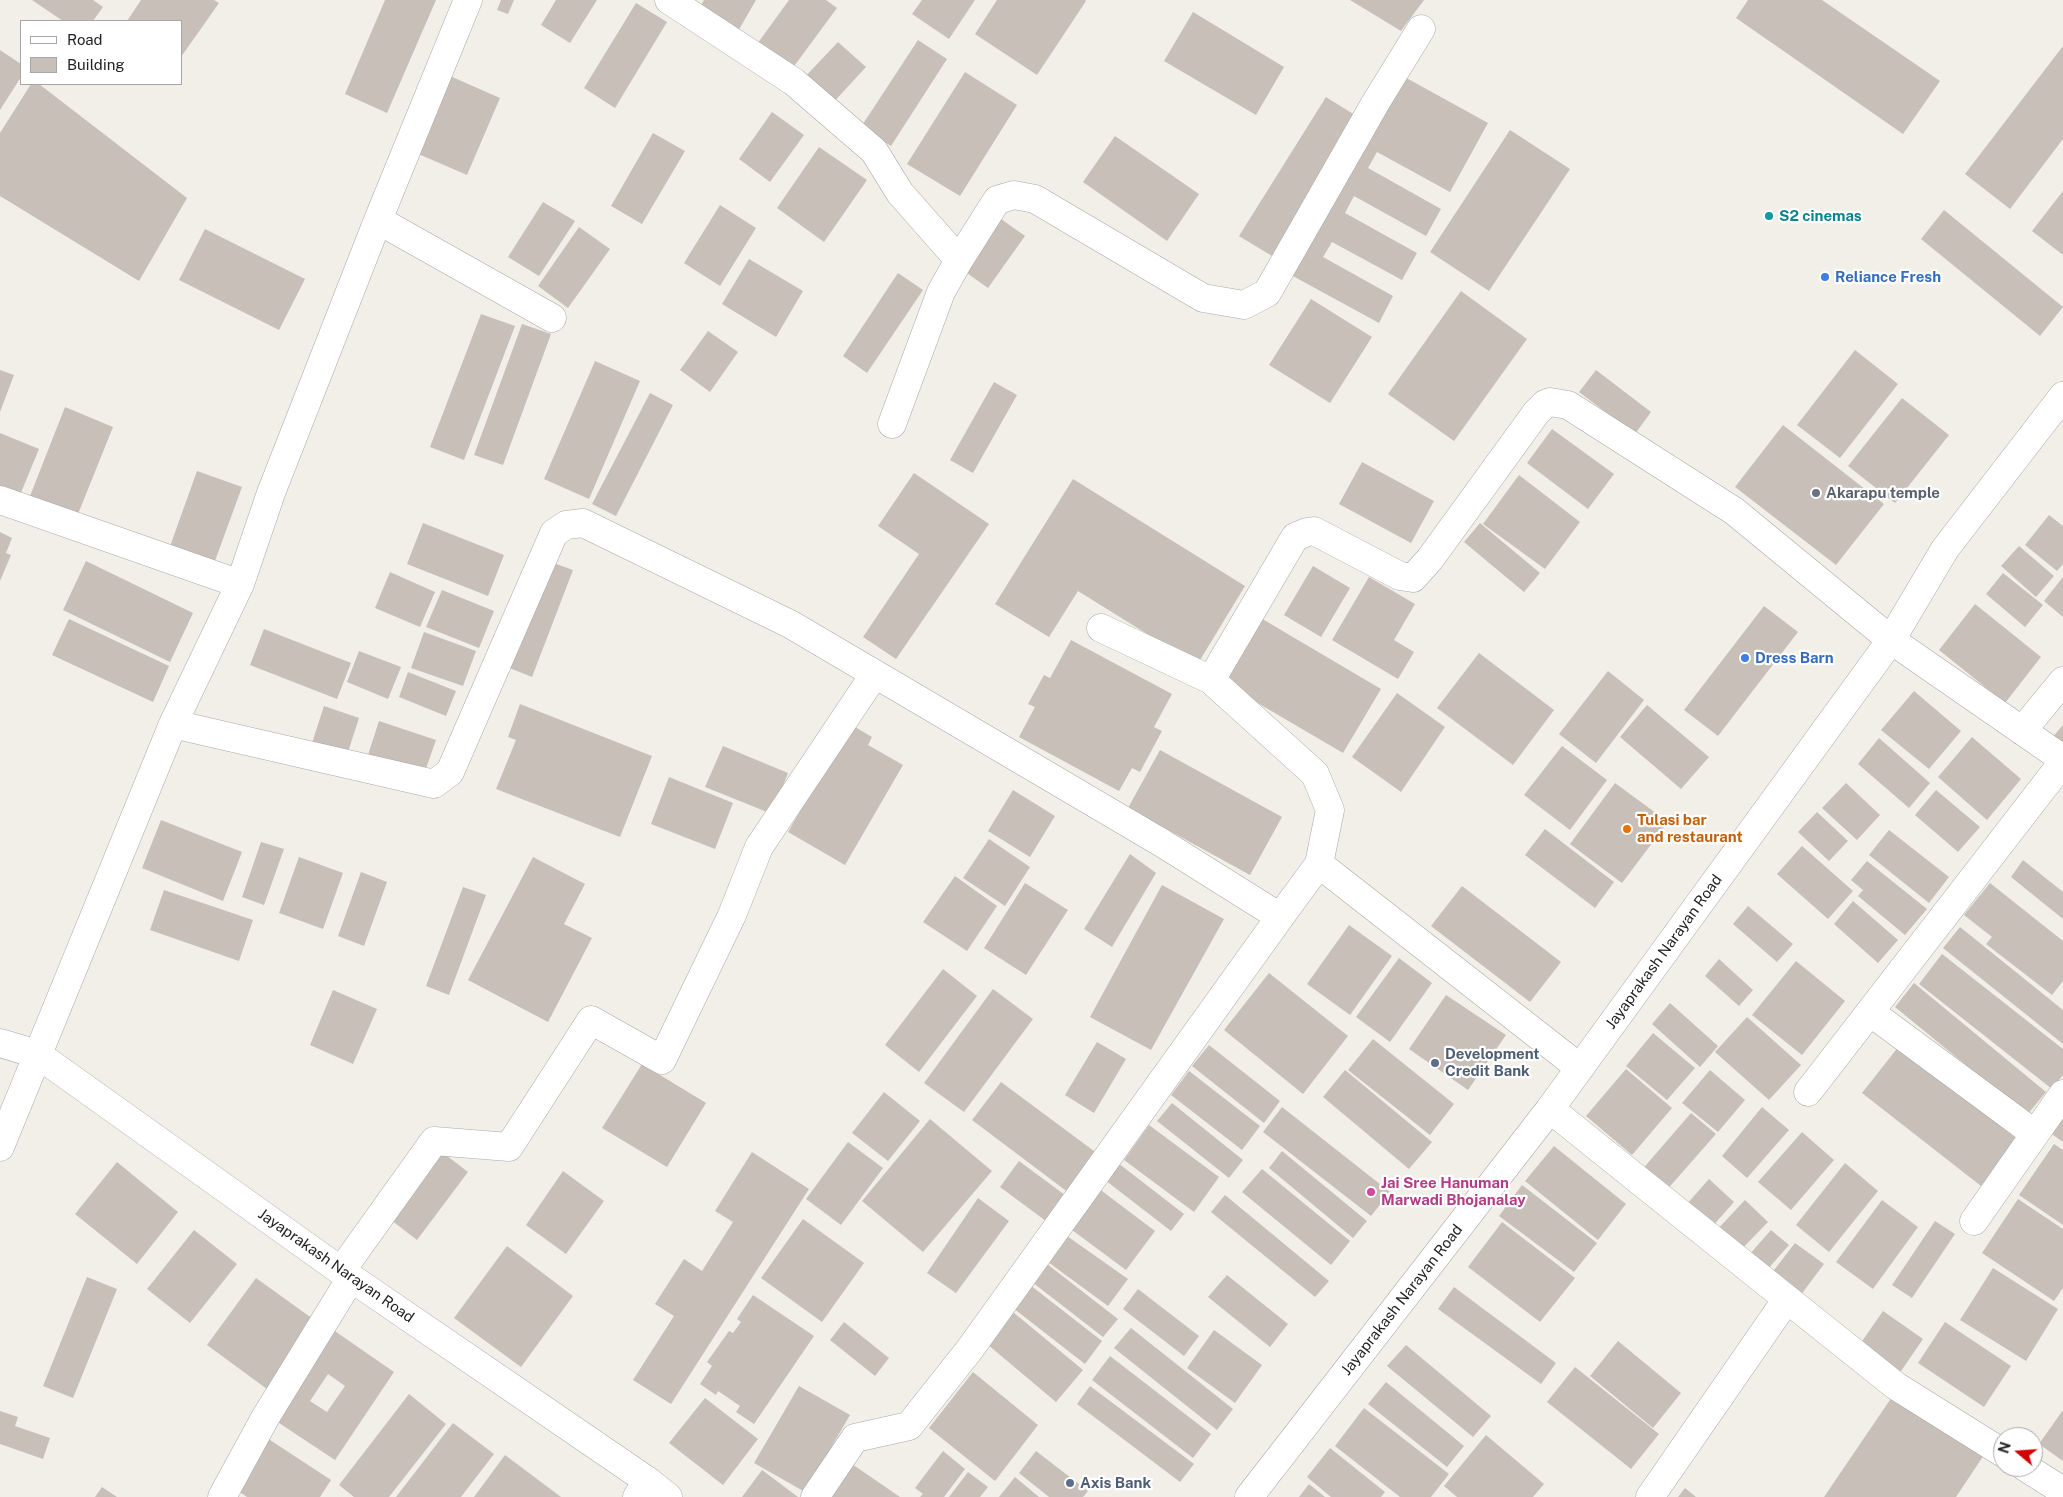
<!DOCTYPE html>
<html>
<head>
<meta charset="utf-8">
<style>
	body { margin:0 }
	#map { position:relative; width:2063px; height:1497px; overflow:hidden; background:#f2efe9; font-family:"Public Sans",sans-serif }
	canvas { display:block }
	.legend { position:absolute; left:20px; top:20px; width:162px; height:65px; box-sizing:border-box; background:#fff; border:1px solid #a7a7a7; margin:0; padding:6px 9px; list-style:none; font-size:15px; color:#222 }
	.legend li { display:flex; align-items:center; gap:10px; height:25px }
	.legend b { width:25px; border:1px solid #a7a7a7 }
	.north { position:absolute; left:1993px; top:1427px; width:50px; height:50px; box-sizing:border-box; background:#fff; border:1px solid #a7a7a7; border-radius:50%; rotate:288deg; font-size:14px; font-weight:700; line-height:20px; text-align:center; color:#222 }
	.north::after { content:''; display:block; margin:auto; width:18px; height:22px; background:#d40000; clip-path:polygon(50% 0,100% 100%,50% 72%,0 100%) }
</style>
</head>
<body>
<div id="map">
<canvas width="2063" height="1497"></canvas>
<ul class="legend">
<li><b style="height:6px;background:#fff"></b>Road</li>
<li><b style="height:14px;background:#c7bfb8"></b>Building</li>
</ul>
<div class="north">N</div>
</div>
<script>
const context = document.querySelector('canvas').getContext('2d');
context.lineJoin = 'round';
function paint(path, color) { context.fillStyle = color; context.fill(path, 'evenodd'); }
const poly = rows => new Path2D(rows.map(r => 'M' + r).join(''));
function trace(path, color, width, dash) { context.strokeStyle = color; context.lineWidth = width; context.lineCap = dash ? 'butt' : 'round'; context.setLineDash(dash || []); context.stroke(path); }
function label(font, color, halo, rows, align = 'center') {
  context.font = font + ' "Public Sans",sans-serif'; context.lineWidth = 4.5; context.setLineDash([]); context.textBaseline = 'middle'; context.strokeStyle = halo; context.fillStyle = color; for (const [text, x, y, turn = 0] of rows) {
    context.save(); context.translate(x, y); context.rotate((+turn || 0) * Math.PI / 180); context.textAlign = isNaN(turn) ? turn : align; if (halo) context.strokeText(text, 0, 0); context.fillText(text, 0, 0); context.restore();
  }
}
paint(poly([
	[32,0,93,0,103,7,93,21,63,21],
	[141,0,214,0,219,3,181,57,181,21,127,21],
	[385,0,436,0,387,113,345,94],
	[501,0,514,0,508,14,497,10],
	[556,0,597,0,570,43,541,25],
	[704,0,756,0,737,33,698,11],
	[789,0,826,0,837,8,789,73,755,47],
	[922,0,975,0,949,39,912,14],
	[997,0,1085,0,1086,1,1037,75,975,34],
	[1350,0,1424,0,1401,31],
	[1748,0,1822,0,1940,81,1903,134,1736,18],
	[636,3,667,22,615,108,584,88],
	[1193,12,1284,67,1256,115,1164,61],
	[918,40,947,59,891,146,861,127],
	[838,42,866,67,830,106,802,80],
	[2063,46,2063,139,2010,209,1965,174],
	[0,50,21,64,21,77,0,110],
	[965,72,1017,105,960,196,907,164],
	[1401,75,1488,123,1450,192,1377,152,1368,168,1441,209,1426,236,1354,196,1345,213,1417,253,1402,280,1332,242,1323,257,1393,296,1379,323,1291,275],
	[450,76,500,98,467,175,416,153],
	[31,84,39,84,187,198,139,281,0,196,0,133],
	[1326,97,1358,117,1272,256,1239,236],
	[772,112,804,135,770,182,739,159],
	[1510,130,1570,169,1489,291,1430,252],
	[653,133,685,151,642,224,611,206],
	[1115,136,1199,194,1167,241,1083,182],
	[819,147,867,180,824,242,777,208],
	[2063,191,2063,255,2032,231],
	[543,202,575,221,539,276,508,257],
	[720,205,756,228,720,286,684,263],
	[1944,210,2063,307,2040,336,1921,239],
	[1001,219,1025,236,988,288,964,271],
	[579,227,610,249,568,308,538,286],
	[205,229,305,279,279,330,179,280],
	[749,259,803,291,776,337,722,304],
	[898,273,923,290,867,373,843,356],
	[1461,291,1527,339,1454,441,1388,394],
	[1311,299,1372,337,1330,403,1269,365],
	[481,314,515,326,464,460,430,447],
	[522,324,551,334,503,465,474,455],
	[708,331,738,352,710,392,680,370],
	[1855,350,1898,384,1840,458,1797,425],
	[595,361,640,381,589,499,544,479],
	[0,370,14,375,0,412],
	[1596,370,1651,412,1635,434,1579,392],
	[994,382,1017,395,973,473,950,460],
	[650,393,673,405,616,516,592,504],
	[1902,398,1949,435,1895,503,1848,466],
	[65,407,113,427,78,514,30,496],
	[1783,425,1884,504,1836,565,1735,487],
	[1552,429,1614,474,1588,509,1527,463],
	[0,433,39,449,20,495,0,488],
	[1362,462,1434,501,1411,543,1339,504],
	[197,471,242,487,212,569,168,552],
	[914,473,989,524,896,659,863,637,919,554,878,526],
	[1519,475,1580,522,1545,569,1483,524],
	[1073,479,1245,586,1197,665,1078,591,1049,637,995,604],
	[2049,515,2063,526,2063,564,2057,571,2025,545],
	[423,523,504,555,488,596,407,564],
	[1480,523,1540,573,1524,592,1464,542],
	[0,532,12,538,6,553,11,555,0,581],
	[2019,546,2054,576,2036,597,2001,566],
	[86,561,193,613,170,662,63,610],
	[548,561,573,570,532,677,507,667],
	[1313,566,1350,588,1321,637,1284,615],
	[390,572,435,592,420,627,375,608],
	[2003,573,2043,605,2025,627,1986,594],
	[1369,577,1415,604,1394,640,1414,652,1398,679,1332,640],
	[2063,577,2063,617,2044,601],
	[442,590,494,611,479,648,426,627],
	[1975,604,2041,657,2005,703,1939,650],
	[1764,606,1798,632,1718,736,1684,710],
	[1259,617,1381,689,1343,753,1222,682],
	[69,619,169,666,153,702,52,655],
	[264,629,351,663,337,699,250,665],
	[424,632,476,651,463,686,411,668],
	[1071,640,1172,694,1154,727,1162,731,1140,772,1132,768,1119,791,1019,737,1035,707,1028,704,1044,675,1050,678],
	[359,651,401,667,388,699,347,682],
	[1479,653,1554,710,1513,765,1437,708],
	[1608,671,1644,700,1596,763,1559,734],
	[408,672,456,691,446,716,399,697],
	[1914,691,1961,731,1929,769,1881,730],
	[1397,693,1445,727,1401,792,1352,757],
	[520,704,652,756,620,837,496,789,516,740,508,737],
	[1647,705,1709,757,1681,789,1620,737],
	[324,706,359,718,346,758,311,746],
	[379,721,436,740,423,777,367,758],
	[850,724,872,737,868,745,903,765,845,865,788,832],
	[2063,725,2063,748,2051,739],
	[1972,737,2021,779,1987,820,1938,777],
	[1879,738,1930,783,1909,808,1858,764],
	[723,746,788,773,772,814,705,787],
	[1562,746,1607,780,1570,830,1524,795],
	[1160,750,1282,817,1250,875,1128,808],
	[669,777,733,803,715,849,651,824],
	[1615,783,1668,822,1622,883,1570,844],
	[1846,783,1880,815,1857,840,1822,808],
	[1013,790,1055,816,1030,857,988,831],
	[1936,790,1980,827,1958,852,1915,815],
	[1817,812,1848,841,1829,861,1798,832],
	[161,820,242,852,223,901,142,868],
	[1545,829,1614,882,1595,908,1525,855],
	[1889,830,1949,877,1929,903,1869,855],
	[989,839,1030,867,1005,906,963,878],
	[261,842,284,849,264,905,242,897],
	[1802,846,1853,891,1828,919,1777,874],
	[1130,854,1156,873,1112,947,1084,929],
	[299,857,343,873,323,929,279,913],
	[533,857,585,884,564,924,592,938,548,1022,468,980],
	[2023,860,2063,892,2063,919,2011,877],
	[1867,861,1927,909,1905,935,1858,896,1863,890,1851,880],
	[361,872,387,882,364,946,338,936],
	[955,876,997,906,967,951,923,922],
	[1025,883,1068,910,1026,975,984,948],
	[1990,883,2063,941,2063,981,2052,995,1986,944,1992,937,1964,915],
	[1162,885,1224,919,1151,1050,1090,1017],
	[1462,886,1561,962,1530,1002,1431,926],
	[463,887,486,895,449,995,426,986],
	[164,890,253,920,239,961,150,930],
	[1853,901,1898,940,1878,963,1834,924],
	[1748,906,1793,944,1777,962,1733,924],
	[1349,925,1392,956,1350,1015,1307,984],
	[1960,927,2063,1010,2063,1044,1943,948],
	[1942,954,2063,1049,2063,1075,2052,1089,1919,984],
	[1399,958,1432,983,1390,1042,1356,1017],
	[1719,959,1753,990,1739,1006,1705,976],
	[1796,961,1845,1001,1802,1055,1752,1015],
	[943,969,977,996,919,1072,885,1045],
	[1269,973,1348,1036,1303,1094,1224,1030],
	[1914,983,2046,1092,2027,1115,1895,1007],
	[993,989,1033,1019,964,1112,924,1083],
	[333,990,377,1009,353,1064,310,1045],
	[1446,995,1506,1035,1468,1090,1409,1049],
	[1670,1003,1718,1046,1700,1067,1652,1024],
	[1747,1017,1801,1065,1769,1100,1715,1052],
	[1653,1033,1695,1068,1667,1100,1626,1066],
	[1373,1039,1454,1104,1430,1135,1348,1070],
	[1097,1042,1126,1059,1094,1113,1065,1095],
	[1209,1045,1280,1101,1264,1123,1192,1066],
	[1899,1046,2017,1139,1981,1186,1862,1093],
	[642,1064,706,1103,667,1167,602,1128],
	[1626,1069,1672,1108,1632,1155,1586,1116],
	[1345,1070,1432,1142,1409,1169,1323,1097],
	[1710,1070,1745,1100,1718,1132,1682,1103],
	[1189,1071,1260,1126,1242,1150,1171,1095],
	[1001,1082,1102,1157,1073,1196,972,1120],
	[884,1092,920,1121,888,1161,852,1133],
	[1172,1103,1243,1160,1229,1178,1157,1121],
	[2063,1105,2063,1142,2046,1130],
	[1282,1107,1390,1192,1371,1216,1263,1132],
	[1762,1107,1789,1130,1747,1178,1722,1156],
	[1691,1113,1716,1134,1658,1200,1634,1179],
	[930,1119,992,1171,923,1252,862,1201],
	[1149,1125,1219,1177,1194,1212,1124,1160],
	[1802,1132,1834,1160,1791,1210,1758,1182],
	[848,1142,883,1168,841,1225,806,1199],
	[2054,1144,2063,1150,2063,1225,2019,1195],
	[1554,1146,1626,1204,1598,1240,1525,1181],
	[1282,1151,1367,1221,1353,1238,1269,1168],
	[442,1152,468,1172,417,1240,391,1220],
	[752,1152,809,1189,671,1404,633,1380,674,1316,655,1304,684,1259,702,1271,733,1222,715,1211],
	[1019,1161,1073,1201,1054,1227,1000,1187],
	[117,1162,178,1212,137,1264,75,1214],
	[1118,1163,1184,1214,1171,1231,1105,1180],
	[1845,1163,1878,1191,1829,1252,1796,1225],
	[1262,1169,1350,1241,1331,1265,1242,1192],
	[563,1171,604,1201,566,1254,526,1225],
	[1709,1179,1734,1202,1703,1237,1678,1214],
	[1522,1185,1597,1243,1574,1272,1499,1216],
	[1098,1188,1155,1231,1126,1270,1068,1227],
	[1225,1195,1329,1281,1315,1297,1211,1212],
	[978,1198,1009,1221,956,1293,927,1273],
	[2018,1199,2063,1229,2063,1288,2054,1301,1982,1253],
	[1745,1200,1768,1222,1736,1255,1714,1233],
	[1882,1200,1918,1227,1873,1289,1836,1262],
	[803,1219,864,1263,822,1322,761,1278],
	[1935,1221,1955,1234,1912,1298,1892,1285],
	[1502,1222,1575,1278,1540,1322,1468,1267],
	[194,1230,237,1264,190,1323,147,1289],
	[1771,1230,1789,1245,1759,1279,1742,1263],
	[1067,1236,1128,1279,1108,1306,1048,1262],
	[1795,1243,1824,1264,1800,1296,1771,1274],
	[507,1246,573,1296,521,1367,454,1318],
	[1047,1264,1118,1319,1103,1337,1032,1282],
	[1993,1268,2058,1309,2026,1361,1960,1320],
	[1227,1275,1288,1324,1270,1347,1208,1297],
	[87,1277,117,1289,73,1398,43,1386],
	[256,1278,320,1324,271,1392,207,1345],
	[1030,1285,1102,1341,1085,1364,1013,1308],
	[1454,1287,1556,1363,1541,1384,1438,1309],
	[1138,1289,1199,1336,1184,1356,1123,1309],
	[753,1295,814,1336,754,1424,736,1412,740,1406,718,1391,716,1395,700,1384,712,1366,707,1362,729,1331,733,1333,741,1322,737,1319],
	[1883,1311,1923,1339,1897,1377,1856,1350],
	[1013,1312,1083,1370,1056,1402,987,1344],
	[844,1322,889,1358,875,1376,830,1340],
	[1945,1322,2011,1366,1984,1407,1918,1363],
	[329,1327,394,1372,335,1460,270,1417],
	[328,1374,345,1386,327,1412,310,1401],
	[1131,1328,1233,1409,1217,1430,1114,1348],
	[1214,1330,1262,1365,1235,1403,1187,1368],
	[1618,1341,1681,1393,1653,1428,1590,1376],
	[1406,1345,1491,1416,1473,1437,1387,1366],
	[1110,1356,1211,1434,1193,1458,1092,1380],
	[1575,1367,1659,1434,1631,1469,1547,1402],
	[973,1372,1038,1425,995,1481,929,1428],
	[1386,1382,1464,1446,1447,1467,1368,1404],
	[799,1386,850,1415,805,1492,754,1463],
	[1090,1386,1194,1464,1180,1482,1077,1404],
	[1896,1391,1986,1452,1956,1497,1824,1497],
	[409,1394,446,1424,389,1497,354,1497,339,1485],
	[705,1398,758,1439,723,1485,669,1443],
	[1364,1408,1449,1474,1431,1497,1400,1497,1335,1446],
	[2063,1410,2063,1461,2039,1444],
	[0,1411,18,1417,15,1426,50,1438,43,1459,0,1444],
	[453,1423,494,1454,461,1497,396,1497],
	[1486,1435,1544,1484,1533,1497,1457,1497,1444,1486],
	[267,1438,331,1480,320,1497,247,1497,234,1488],
	[1330,1448,1385,1492,1381,1497,1331,1497,1307,1477],
	[943,1451,965,1469,944,1497,920,1497,923,1494,915,1488],
	[1036,1451,1088,1491,1083,1497,1049,1497,1019,1473],
	[505,1455,561,1497,474,1497],
	[849,1462,900,1497,825,1497],
	[762,1470,798,1497,742,1497],
	[968,1472,988,1487,980,1497,949,1497],
	[1015,1477,1039,1497,999,1497],
	[1309,1484,1325,1497,1299,1497],
	[102,1487,117,1497,95,1497],
	[1685,1488,1696,1497,1678,1497]
]), '#c7bfb8');
const minor = poly([
	[669,0,794,82,874,151,900,193,959,260,941,292,892,424],
	[378,220,552,318],
	[959,260,997,200,1014,195,1035,199,1203,298,1244,305,1267,293,1376,102,1421,29],
	[0,500,240,584],
	[1211,680,1295,537,1307,532,1314,531,1400,576,1413,578,1430,559,1536,413,1545,404,1550,402,1568,405,1734,511,1891,640,2063,759],
	[173,724,434,784,450,772,554,533,566,525,583,523,790,624,1162,843,1280,917,1319,864,1330,810,1315,774,1211,680,1101,628],
	[2022,731,2063,681],
	[1319,864,1580,1068],
	[1870,1012,2035,1134],
	[1808,1092,2063,762],
	[1550,1109,1787,1299,1650,1497],
	[0,1147,173,724,240,584,271,493,378,220,468,0],
	[1974,1221,2063,1094],
	[341,1271,434,1141,509,1147,591,1020,662,1060,732,915,759,847,874,675],
	[1787,1299,1896,1386,2003,1453],
	[2025,1467,2063,1491],
	[222,1497,265,1418,351,1278],
	[637,1497,648,1481],
	[815,1497,855,1438,909,1426,970,1349,1280,917]
]);
const tertiary = poly([
	[0,1043,37,1054,341,1271,648,1481,668,1497],
	[1249,1497,1550,1109,1891,640,1945,549,2063,396]
]);
trace(minor, '#a9a9a9', 29);
trace(tertiary, '#a9a9a9', 29);
trace(minor, '#fff', 28);
trace(tertiary, '#fff', 28);
for (const [x, y, r, color] of [
	[1769,216,5,"#0f9aa8"],
	[1825,277,5,"#3f7fe0"],
	[1816,493,5,"#6b7280"],
	[1745,658,5,"#3f7fe0"],
	[1627,829,5,"#e8710a"],
	[1435,1063,5,"#5c6f8a"],
	[1371,1192,5,"#d1479c"],
	[1070,1483,5,"#5c6f8a"]
]) { const dot = new Path2D(); dot.arc(x, y, r, 0, 2 * Math.PI); context.fillStyle = color; context.fill(dot); trace(dot, '#fff', 2); }
label('bold 15px', '#0d838f', '#fff', [
	["S2 cinemas",1779,216]
], 'left');
label('bold 15px', '#366cbe', '#fff', [
	["Reliance Fresh",1835,277],
	["Dress Barn",1755,658]
], 'left');
label('bold 15px', '#5b616d', '#fff', [
	["Akarapu temple",1826,493]
], 'left');
label('bold 15px', '#c56008', '#fff', [
	["Tulasi bar",1637,820],
	["and restaurant",1637,837]
], 'left');
label('15px', '#222', '#fff', [
	["Jayaprakash Narayan Road",1664,952,-54],
	["Jayaprakash Narayan Road",336,1266,35],
	["Jayaprakash Narayan Road",1402,1300,-52]
]);
label('bold 15px', '#4e5e75', '#fff', [
	["Development",1445,1054],
	["Credit Bank",1445,1071],
	["Axis Bank",1080,1483]
], 'left');
label('bold 15px', '#b23c85', '#fff', [
	["Jai Sree Hanuman",1381,1183],
	["Marwadi Bhojanalay",1381,1200]
], 'left');
</script>
</body>
</html>
